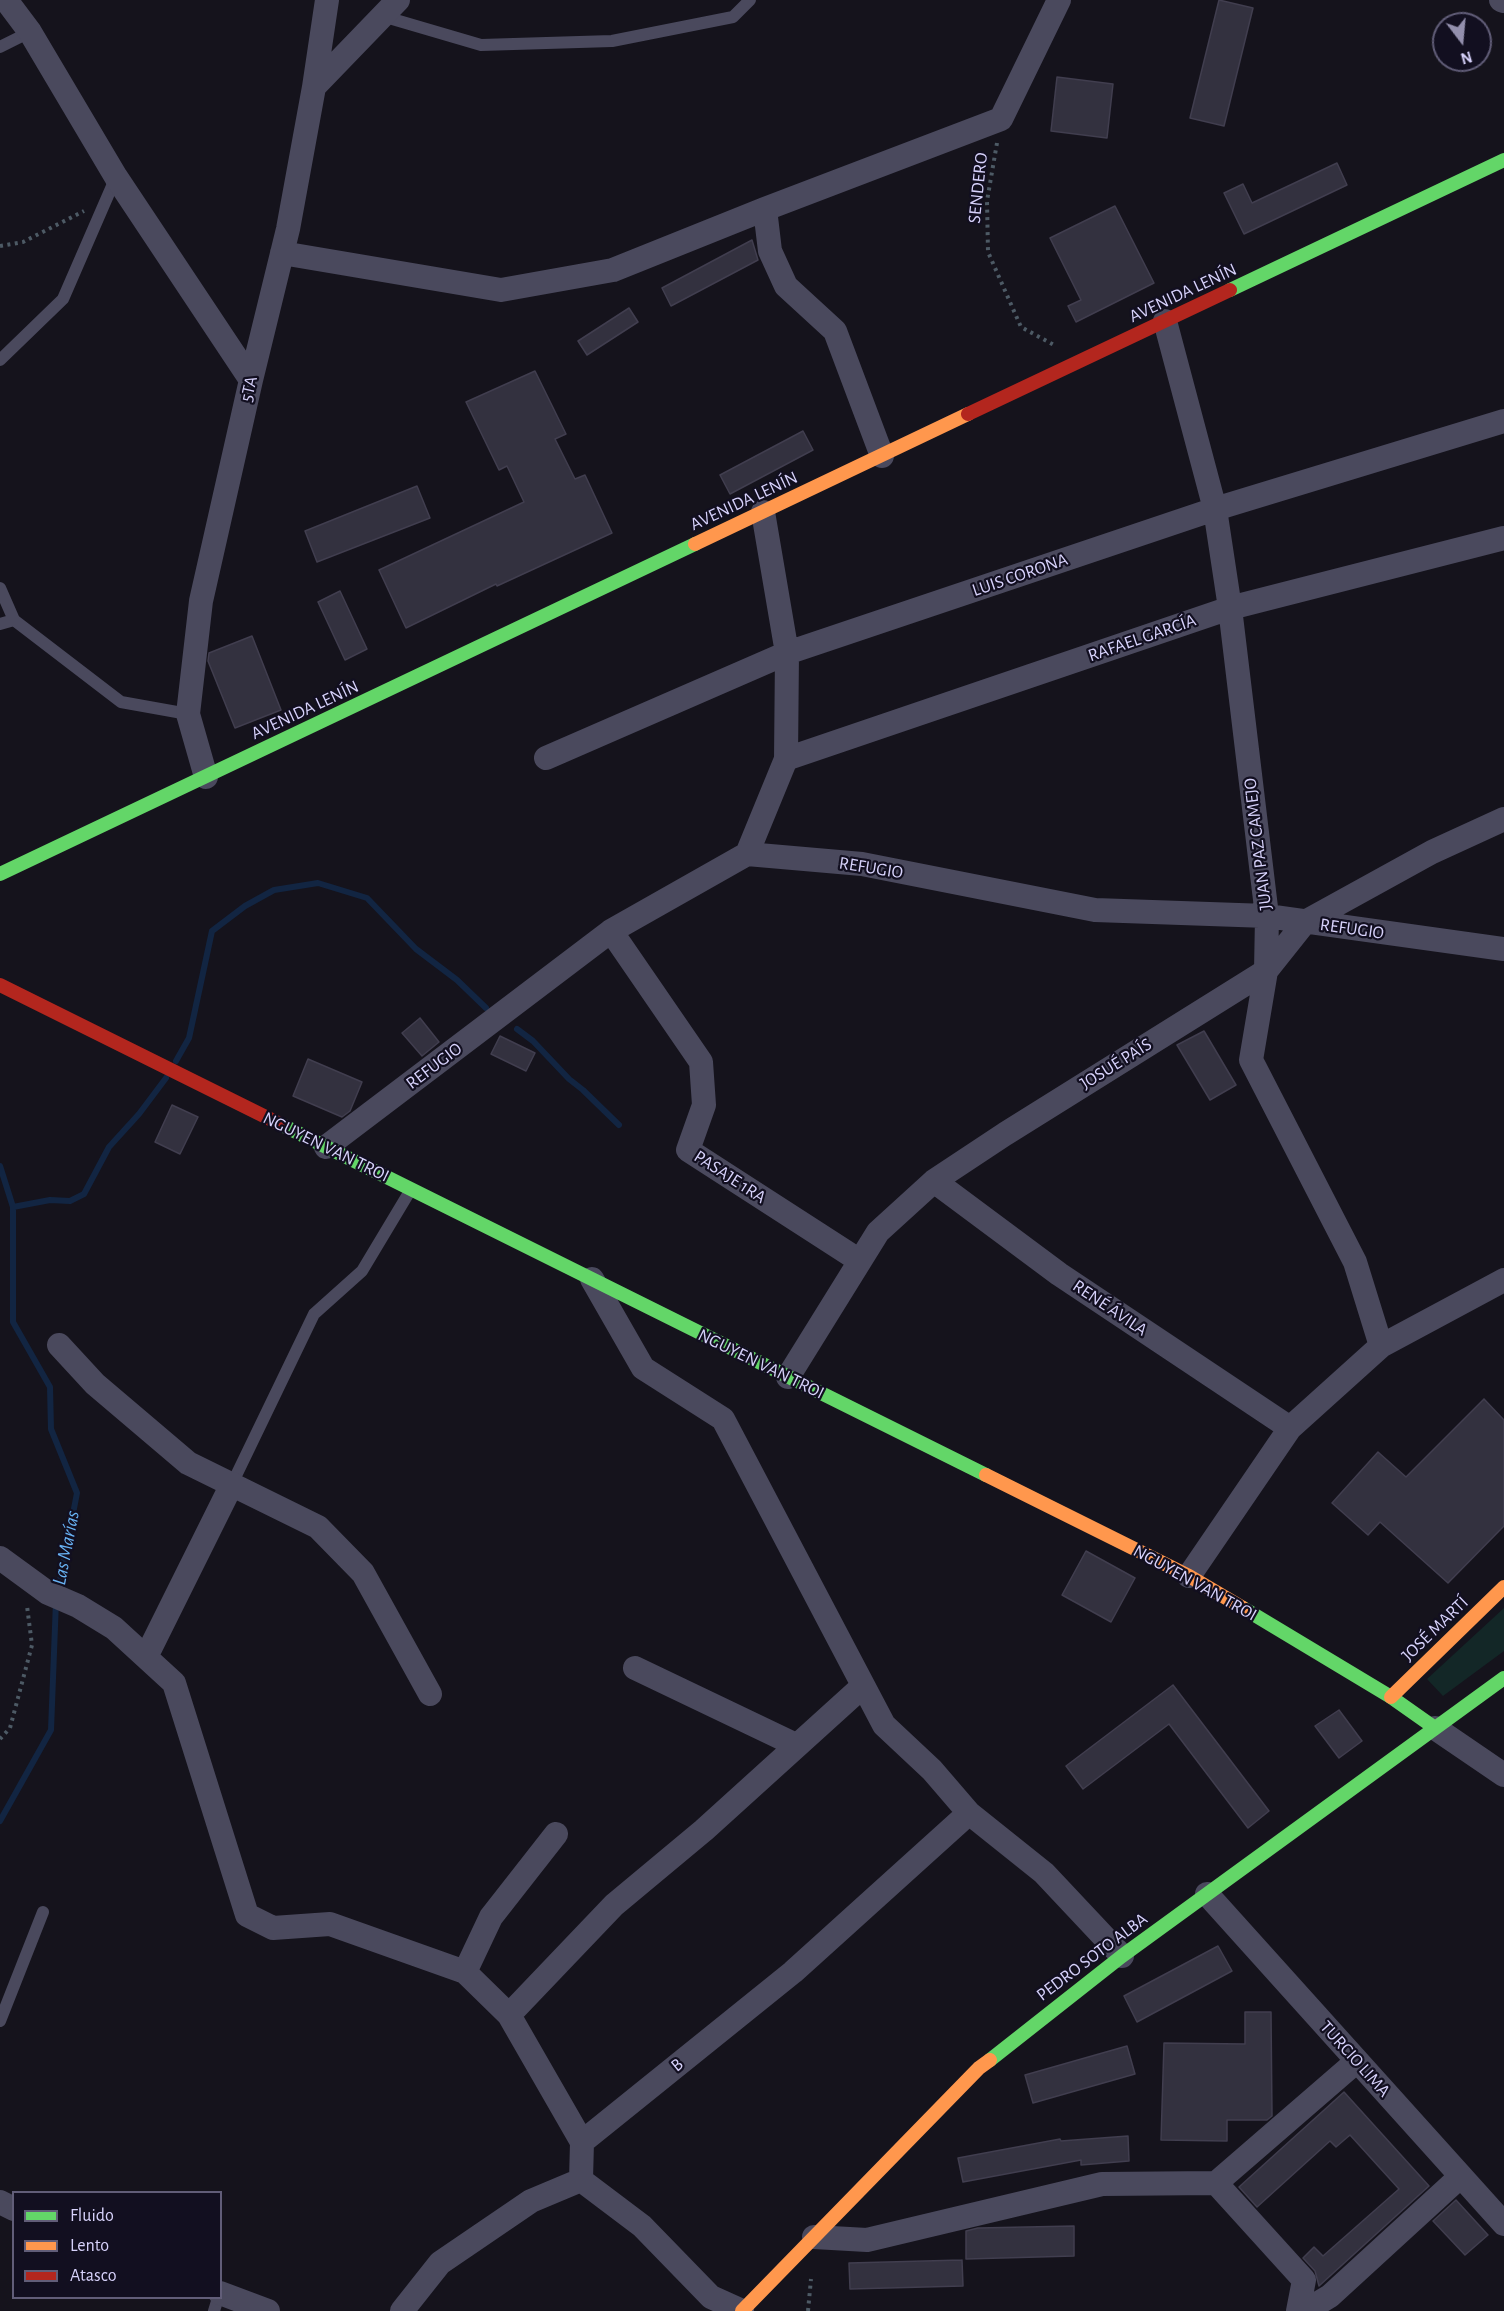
<!DOCTYPE html>
<html>
<head>
<meta charset="utf-8">
<style>
	body { margin:0 }
	#map { position:relative; width:1504px; height:2311px; overflow:hidden; background:#15131c; font-family:"Alegreya Sans",sans-serif }
	canvas { display:block }
	.legend { position:absolute; left:12px; top:2191px; width:210px; height:108px; box-sizing:border-box; background:#120f20; border:2px solid #615d78; margin:0; padding:8px 10px; list-style:none; font-size:18px; color:#d7d2fb }
	.legend li { display:flex; align-items:center; gap:12px; height:30px }
	.legend b { width:30px; border:2px solid #615d78 }
	.north { position:absolute; left:1432px; top:12px; width:60px; height:60px; box-sizing:border-box; background:#120f20; border:2px solid #615d78; border-radius:50%; rotate:164deg; font-size:16px; font-weight:700; line-height:24px; text-align:center; color:#d7d2fb }
	.north::after { content:''; display:block; margin:auto; width:21px; height:27px; background:#938fad; clip-path:polygon(50% 0,100% 100%,50% 72%,0 100%) }
</style>
</head>
<body>
<div id="map">
<canvas width="1504" height="2311"></canvas>
<ul class="legend">
<li><b style="height:8px;background:#63d668"></b>Fluido</li>
<li><b style="height:8px;background:#ff974d"></b>Lento</li>
<li><b style="height:8px;background:#b3261e"></b>Atasco</li>
</ul>
<div class="north">N</div>
</div>
<script>
const context = document.querySelector('canvas').getContext('2d');
context.lineJoin = 'round';
function paint(path, color) { context.fillStyle = color; context.fill(path, 'evenodd'); }
const poly = rows => new Path2D(rows.map(r => 'M' + r).join(''));
function trace(path, color, width, dash) { context.strokeStyle = color; context.lineWidth = width; context.lineCap = dash ? 'butt' : 'round'; context.setLineDash(dash || []); context.stroke(path); }
function label(font, color, halo, rows, align = 'center') {
  context.font = font + ' "Alegreya Sans",sans-serif'; context.lineWidth = 4.5; context.setLineDash([]); context.textBaseline = 'middle'; context.strokeStyle = halo; context.fillStyle = color; for (const [text, x, y, turn = 0] of rows) {
    context.save(); context.translate(x, y); context.rotate((+turn || 0) * Math.PI / 180); context.textAlign = isNaN(turn) ? turn : align; if (halo) context.strokeText(text, 0, 0); context.fillText(text, 0, 0); context.restore();
  }
}
paint(poly([
	[1504,1608,1504,1651,1443,1696,1427,1679]
]), '#132727');
trace(poly([
	[517,1029,533,1041,569,1079,583,1090,619,1125],
	[176,1061,189,1038,212,931,245,906,274,890,318,883,367,898,416,949,457,980,486,1008],
	[0,1166,13,1207],
	[58,1591,77,1493,51,1429,50,1387,13,1322,13,1207,50,1200,70,1201,84,1194,109,1147,139,1114,166,1078],
	[0,1821,51,1730,56,1601]
]), '#122542', 6);
const building = poly([
	[1219,0,1253,8,1224,126,1190,118,1219,0],
	[1057,77,1113,84,1107,138,1051,131,1057,77],
	[1337,163,1347,185,1244,234,1224,193,1243,184,1252,203,1337,163],
	[1115,206,1154,283,1076,322,1068,306,1081,300,1050,238,1115,206],
	[752,240,758,260,671,306,662,288,752,240],
	[629,308,638,322,587,355,578,341,629,308],
	[535,371,566,434,555,439,575,479,585,475,612,533,497,586,496,584,406,628,379,570,524,502,507,466,499,470,466,402,535,371],
	[803,431,813,450,730,494,720,475,803,431],
	[417,486,430,518,317,562,305,531,417,486],
	[340,591,367,649,345,660,318,602,340,591],
	[252,636,281,710,235,728,208,661,209,653,252,636],
	[420,1018,439,1042,422,1056,402,1033,420,1018],
	[1204,1031,1236,1085,1210,1100,1177,1045,1204,1031],
	[500,1036,535,1053,526,1071,491,1054,500,1036],
	[308,1059,362,1082,350,1111,342,1117,293,1096,308,1059],
	[172,1105,198,1117,180,1154,155,1142,172,1105],
	[1484,1399,1504,1420,1504,1526,1448,1583,1380,1522,1368,1535,1332,1503,1378,1452,1406,1477,1484,1399],
	[1086,1551,1135,1578,1111,1622,1062,1595,1086,1551],
	[1173,1685,1269,1811,1248,1828,1169,1724,1083,1789,1066,1766,1173,1685],
	[1339,1710,1362,1741,1339,1758,1315,1726,1339,1710],
	[1218,1946,1232,1971,1137,2022,1124,1996,1218,1946],
	[1245,2012,1271,2012,1272,2116,1267,2120,1227,2120,1227,2141,1161,2140,1164,2043,1245,2044,1245,2012],
	[1127,2046,1135,2074,1033,2103,1025,2075,1127,2046],
	[1344,2092,1429,2186,1319,2286,1315,2271,1303,2258,1314,2247,1323,2256,1399,2189,1350,2135,1336,2147,1330,2141,1257,2207,1239,2187,1344,2092],
	[1128,2136,1129,2161,1081,2165,1081,2160,963,2182,958,2158,1060,2139,1061,2141,1128,2136],
	[1456,2200,1488,2235,1465,2255,1433,2221,1456,2200],
	[1074,2226,1074,2256,966,2259,966,2231,978,2228,1074,2226],
	[962,2260,963,2286,850,2289,849,2263,962,2260]
]);
paint(building, '#33313f');
trace(building, '#413e4f', 1.5);
trace(poly([
	[997,143,987,201,988,252,1021,327,1054,345],
	[0,246,23,242,84,211],
	[0,1739,10,1728,32,1645,27,1606],
	[808,2311,811,2279]
]), '#4d5a65', 4, [3, 4.5]);
trace(poly([
	[382,16,481,45,612,41,733,17,750,0],
	[0,47,30,32],
	[0,360,63,299,116,177],
	[0,588,14,620,121,702,188,714],
	[0,624,14,620],
	[232,1484,314,1314,362,1271,410,1191],
	[0,2021,43,1912],
	[214,2311,218,2298]
]), '#4a495d', 12);
trace(poly([
	[6,0,30,32,116,177,251,380],
	[1501,0,1504,1],
	[314,87,398,0],
	[765,209,770,251,786,286,835,331,882,456],
	[282,253,501,290,613,270,765,209,1001,119,1059,0],
	[1165,321,1215,509,1230,608,1267,916,1266,971,1251,1060,1355,1262,1381,1346],
	[546,758,787,653,1215,509,1504,421],
	[786,759,1230,608,1504,538],
	[206,777,188,714,201,601,251,380,288,229,314,87,327,0],
	[747,854,786,759,787,653,763,512],
	[611,931,701,1062,704,1105,688,1150,860,1261],
	[326,1147,611,931,747,854,862,864,1095,910,1267,916,1504,949],
	[934,1181,1059,1274,1290,1428],
	[592,1279,643,1368,723,1419,884,1725,932,1770,969,1813,1044,1873,1122,1956],
	[59,1345,95,1384,188,1463,318,1527,363,1573,430,1694],
	[788,1377,878,1232,934,1181,1005,1134,1266,971,1305,922,1432,852,1504,819],
	[0,1558,48,1593,78,1606,114,1628,174,1683,247,1915,273,1928,330,1924,465,1972,509,2015,582,2142],
	[1189,1576,1290,1428,1381,1346,1504,1280],
	[146,1657,232,1484],
	[635,1668,796,1745],
	[1435,1728,1504,1775],
	[1207,1894,1504,2224],
	[465,1972,491,1917,556,1834],
	[509,2015,614,1905,704,1830,863,1686],
	[581,2180,582,2142,793,1972,969,1813],
	[581,2180,642,2226,711,2297,742,2311],
	[1216,2183,1304,2280,1298,2311],
	[0,2202,14,2209],
	[814,2237,867,2240,1102,2184,1216,2183,1357,2061],
	[220,2293,268,2311],
	[402,2311,440,2263,531,2201,581,2180],
	[1305,2311,1330,2296,1461,2176]
]), '#4a495d', 24);
trace(poly([
	[1230,290,1504,160],
	[0,874,695,544],
	[282,1125,986,1475],
	[1243,1608,1391,1697,1435,1728],
	[990,2060,1122,1956,1504,1678]
]), '#63d668', 14);
trace(poly([
	[695,544,968,414],
	[986,1475,1189,1576,1243,1608],
	[1391,1697,1504,1587],
	[742,2311,979,2068,990,2060]
]), '#ff974d', 14);
trace(poly([
	[968,414,1230,290],
	[0,985,282,1125]
]), '#b3261e', 14);
label('18px', '#d7d2fb', '#120f20', [
	["SENDERO",978,188,-84],
	["AVENIDA LENÍN",1183,293,-25],
	["5TA",249,389,-77],
	["AVENIDA LENÍN",744,501,-25],
	["LUIS CORONA",1020,575,-19],
	["RAFAEL GARCÍA",1142,638,-19],
	["AVENIDA LENÍN",305,710,-25],
	["JUAN PAZ CAMEJO",1258,844,-97],
	["REFUGIO",871,868,9],
	["REFUGIO",1352,929,8],
	["JOSUÉ PAÍS",1116,1064,-32],
	["REFUGIO",434,1066,-37],
	["NGUYEN VAN TROI",326,1147,26],
	["PASAJE 1RA",730,1177,33],
	["RENÉ ÁVILA",1110,1308,34],
	["NGUYEN VAN TROI",761,1364,26],
	["NGUYEN VAN TROI",1195,1583,29],
	["JOSÉ MARTÍ",1435,1629,-44],
	["PEDRO SOTO ALBA",1092,1957,-37],
	["TURCIO LIMA",1355,2059,48],
	["B",677,2065,-39]
]);
label('italic 20px', '#68b2f3', '#120f20', [
	["Las Marías",66,1548,-79]
]);
</script>
</body>
</html>
